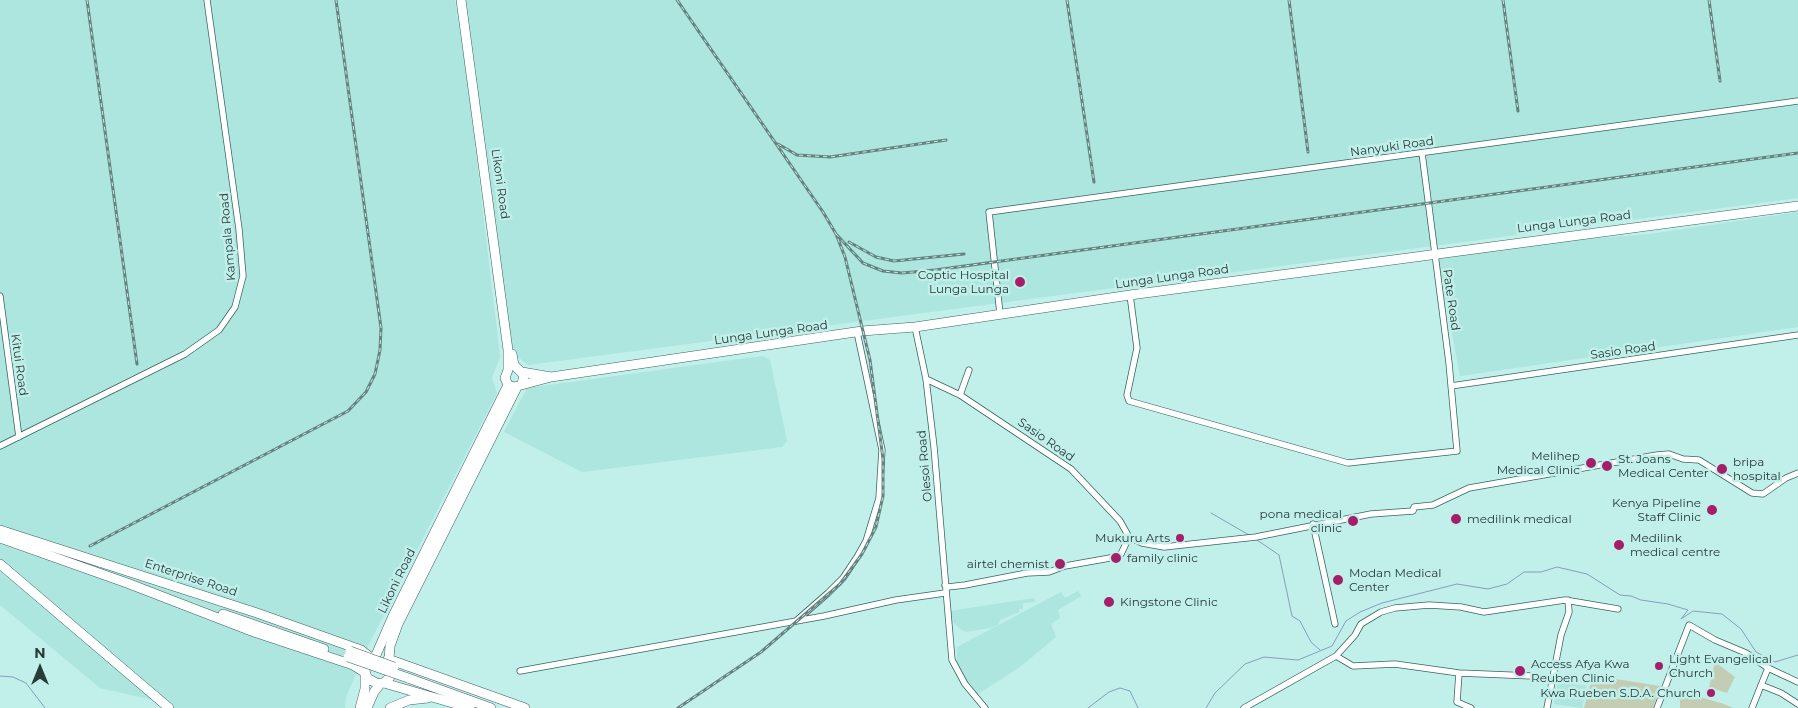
<!DOCTYPE html>
<html>
<head>
<meta charset="utf-8">
<style>
	body { margin:0 }
	#map { position:relative; width:1798px; height:708px; overflow:hidden; background:#c1efea; font-family:Montserrat,sans-serif }
	canvas { display:block }
	.north { position:absolute; left:15px; top:643px; width:50px; height:50px; -webkit-text-stroke:4px #c1efea; paint-order:stroke; rotate:0deg; font-size:14px; font-weight:700; line-height:20px; text-align:center; color:#293b39 }
	.north::after { content:''; display:block; margin:auto; width:18px; height:22px; background:#293b39; clip-path:polygon(50% 0,100% 100%,50% 72%,0 100%) }
</style>
</head>
<body>
<div id="map">
<canvas width="1798" height="708"></canvas>
<div class="north">N</div>
</div>
<script>
const context = document.querySelector('canvas').getContext('2d');
context.lineJoin = 'round';
function paint(path, color) { context.fillStyle = color; context.fill(path, 'evenodd'); }
const poly = rows => new Path2D(rows.map(r => 'M' + r).join(''));
function trace(path, color, width, dash) { context.strokeStyle = color; context.lineWidth = width; context.lineCap = dash ? 'butt' : 'round'; context.setLineDash(dash || []); context.stroke(path); }
function label(font, color, halo, rows, align = 'center') {
  context.font = font + ' Montserrat,sans-serif'; context.lineWidth = 5; context.setLineDash([]); context.textBaseline = 'middle'; context.strokeStyle = halo; context.fillStyle = color; for (const [text, x, y, turn = 0] of rows) {
    context.save(); context.translate(x, y); context.rotate((+turn || 0) * Math.PI / 180); context.textAlign = isNaN(turn) ? turn : align; if (halo) context.strokeText(text, 0, 0); context.fillText(text, 0, 0); context.restore();
  }
}
paint(poly([
	[0,0,455,0,468,85,500,357,492,378,497,393,369,644,346,697,345,708,165,708,153,700,100,688,0,605],
	[465,0,1798,0,1798,198,528,365,518,357,510,342],
	[1798,212,1798,327,1460,376,1437,255,1543,242,1650,234],
	[762,356,770,360,787,441,782,447,582,472,504,432,527,388],
	[1078,591,1081,596,1058,610,1060,618,1051,624,1056,637,1020,667,975,696,957,666,957,647,1061,592,1065,598],
	[1034,598,1035,602,1023,603,1023,609,1019,609,1019,612,1000,620,998,625,990,628,966,632,960,629,951,620,950,611],
	[1558,681,1587,686,1582,708,1554,704]
]), '#ade5df');
paint(poly([
	[1715,662,1735,677,1727,693,1709,687],
	[1603,677,1660,686,1653,708,1584,708,1592,678],
	[1669,688,1724,704,1733,708,1680,708,1680,700,1666,697]
]), '#c4ccb4');
trace(poly([
	[1211,513,1249,535],
	[1257,540,1279,555,1292,616,1300,621,1311,642,1320,650],
	[0,676,13,677,26,683,45,708],
	[1088,708,1109,692,1120,688,1130,691,1138,708],
	[1206,708,1215,693,1245,664,1264,657,1298,660,1332,646,1346,621,1360,612,1382,603,1457,584,1488,589,1507,584,1524,572,1541,572,1557,567,1587,574,1620,595,1631,596,1641,600,1668,604,1688,610,1681,619,1693,611,1722,614,1741,629,1756,652,1775,662,1798,655]
]), '#869ebc', 1);
const street = poly([
	[1130,295,1137,348,1127,395,1129,401,1348,463,1457,451,1449,363,1422,153],
	[0,296,19,437],
	[1000,314,989,212,1798,101],
	[915,327,926,379,934,447,952,660,965,684,985,708],
	[926,379,960,395,1071,469,1120,521,1129,537,1142,543,1164,547,1256,537,1371,514,1413,511,1414,507,1433,505,1469,488,1657,455,1669,454,1683,459,1699,460,1752,493,1763,494,1786,478,1798,473],
	[1451,386,1798,335],
	[960,395,969,370],
	[0,446,185,354,219,330,235,307,243,276,239,229,207,0],
	[1313,524,1335,624],
	[945,585,948,587,965,585,1027,573,1049,572,1065,566,1110,558,1121,554,1129,537],
	[796,621,828,593,843,578,857,557,866,541,879,498,882,450,857,332],
	[1336,656,1353,666,1395,664,1459,673,1532,676,1553,680],
	[1768,668,1798,682],
	[520,671,824,616,896,600,945,593],
	[1459,673,1457,702,1471,708],
	[1761,685,1781,693,1798,704],
	[1244,708,1336,656,1355,635,1361,624,1381,612,1395,608,1429,605,1461,607,1484,612,1565,600,1618,609],
	[1547,708,1561,635,1569,612,1568,600],
	[1657,708,1689,625,1715,640,1746,653,1768,668,1752,708]
]);
const secondary = poly([
	[461,0,508,350,508,370,505,378,508,385,514,387,551,377,862,331,915,327,1130,295,1798,206],
	[512,354,514,365,524,375,522,384],
	[522,372,551,377],
	[0,530,257,613,361,650,370,657],
	[0,538,127,583,254,632,353,665,364,672],
	[0,564,169,708],
	[223,614,324,649],
	[376,655,393,616,508,385],
	[388,659,525,708],
	[389,659,390,646,398,624,517,387],
	[364,667,367,678,378,684,384,683,390,677,392,665],
	[408,678,491,708],
	[384,683,470,708],
	[360,708,365,689,365,675],
	[367,708,374,692,381,683],
	[390,708,409,700,428,698]
]);
trace(street, '#396460', 7);
trace(secondary, '#396460', 10);
trace(street, '#fff', 5.5);
trace(secondary, '#fff', 9);
const rail = poly([
	[87,0,137,364],
	[677,0,823,212,836,234,845,257,870,360,883,459,883,496,876,527,862,554,840,584,761,652,678,708],
	[1067,0,1094,182],
	[1289,0,1308,152],
	[1503,0,1518,111],
	[1709,0,1720,81],
	[778,144,797,155,830,157,946,140],
	[836,234,863,263,883,271,902,273,935,270,1798,153],
	[849,242,876,257,894,261,964,254],
	[90,546,348,411,366,392,375,374,380,350,381,328,336,0]
]);
trace(rail, '#65827f', 3);
trace(rail, '#c1efea', 1, [4]);
const secondaryBridge = poly([
	[350,651,394,667],
	[348,657,408,678]
]);
trace(secondaryBridge, '#396460', 10, []);
trace(secondaryBridge, '#fff', 9);
for (const [x, y, r, color] of [
	[1020,282,6,"#a51e68"],
	[1591,463,6,"#a51e68"],
	[1607,466,6,"#a51e68"],
	[1722,469,6,"#a51e68"],
	[1712,510,6,"#a51e68"],
	[1456,519,6,"#a51e68"],
	[1353,521,6,"#a51e68"],
	[1180,538,5,"#a51e68"],
	[1619,545,6,"#a51e68"],
	[1116,558,6,"#a51e68"],
	[1060,564,6,"#a51e68"],
	[1338,580,6,"#a51e68"],
	[1109,602,6,"#a51e68"],
	[1659,666,5,"#a51e68"],
	[1520,671,6,"#a51e68"],
	[1711,693,5,"#a51e68"]
]) { const dot = new Path2D(); dot.arc(x, y, r, 0, 2 * Math.PI); context.fillStyle = color; context.fill(dot); trace(dot, '#c1efea', 2); }
label('12px', '#293b39', '#c1efea', [
	["Nanyuki Road",1392,147,-8],
	["Likoni Road",500,184,82],
	["Lunga Lunga Road",1574,222,-7],
	["Kampala Road",228,237,-95],
	["Lunga Lunga Road",1172,277,-8],
	["Pate Road",1451,300,82],
	["Lunga Lunga Road",771,333,-8],
	["Sasio Road",1623,351,-8],
	["Kitui Road",19,365,82],
	["Sasio Road",1046,440,35],
	["Olesoi Road",925,466,-95],
	["Enterprise Road",191,578,18],
	["Likoni Road",397,581,-64]
]);
label('12px', '#293b39', '#c1efea', [
	["Coptic Hospital",1009,275,"right"],
	["Lunga Lunga",1009,289,"right"],
	["Melihep",1580,456,"right"],
	["Medical Clinic",1580,470,"right"],
	["St. Joans",1618,459],
	["Medical Center",1618,473],
	["bripa",1733,462],
	["hospital",1733,476],
	["Kenya Pipeline",1701,503,"right"],
	["Staff Clinic",1701,517,"right"],
	["pona medical",1342,514,"right"],
	["clinic",1342,528,"right"],
	["medilink medical",1467,519],
	["Mukuru Arts",1170,538,"right"],
	["Medilink",1630,538],
	["medical centre",1630,552],
	["family clinic",1127,558],
	["airtel chemist",1049,564,"right"],
	["Modan Medical",1349,573],
	["Center",1349,587],
	["Kingstone Clinic",1120,602],
	["Light Evangelical",1669,659],
	["Church",1669,673],
	["Access Afya Kwa",1531,664],
	["Reuben Clinic",1531,678],
	["Kwa Rueben S.D.A. Church",1701,693,"right"]
], 'left');
</script>
</body>
</html>
